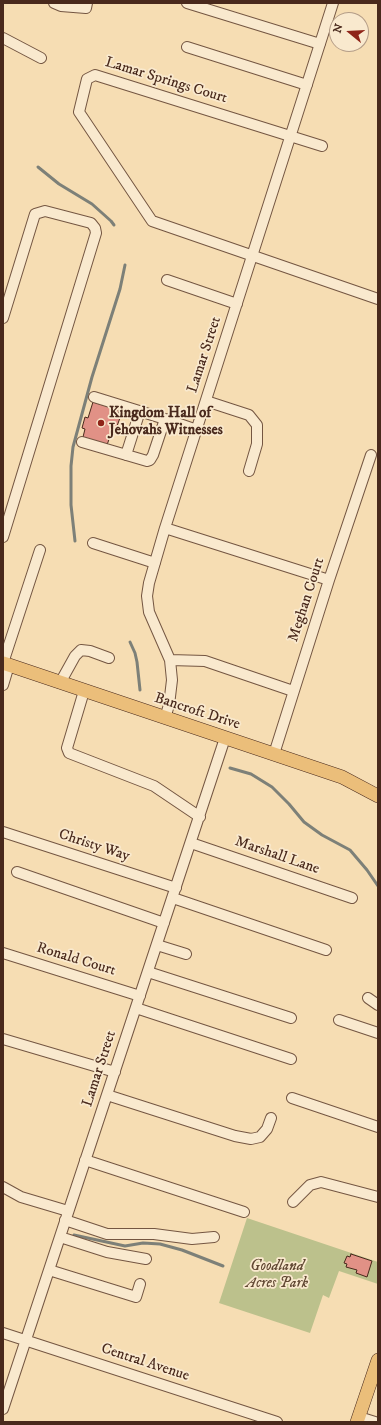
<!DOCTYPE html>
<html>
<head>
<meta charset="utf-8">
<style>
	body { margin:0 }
	#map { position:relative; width:381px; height:1425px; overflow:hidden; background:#f6ddb3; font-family:"IM FELL DW Pica",serif }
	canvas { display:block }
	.frame { position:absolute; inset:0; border:4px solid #49291c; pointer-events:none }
	.north { position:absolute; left:329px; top:12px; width:40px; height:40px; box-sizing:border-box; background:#f9e9ce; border:1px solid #b39c87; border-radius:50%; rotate:288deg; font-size:11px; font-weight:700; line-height:16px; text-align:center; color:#49291c }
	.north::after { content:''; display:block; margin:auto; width:14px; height:18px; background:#8f2418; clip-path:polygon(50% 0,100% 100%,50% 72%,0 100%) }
</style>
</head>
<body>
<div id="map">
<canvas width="381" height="1425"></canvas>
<div class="frame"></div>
<div class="north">N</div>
</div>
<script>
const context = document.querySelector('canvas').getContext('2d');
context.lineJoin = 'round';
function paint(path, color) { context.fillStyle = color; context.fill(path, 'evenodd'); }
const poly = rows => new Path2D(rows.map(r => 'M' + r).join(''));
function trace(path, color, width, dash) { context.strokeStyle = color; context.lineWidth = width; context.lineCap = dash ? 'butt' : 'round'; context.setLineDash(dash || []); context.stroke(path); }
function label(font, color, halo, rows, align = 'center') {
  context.font = font + ' "IM FELL DW Pica",serif'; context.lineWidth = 3.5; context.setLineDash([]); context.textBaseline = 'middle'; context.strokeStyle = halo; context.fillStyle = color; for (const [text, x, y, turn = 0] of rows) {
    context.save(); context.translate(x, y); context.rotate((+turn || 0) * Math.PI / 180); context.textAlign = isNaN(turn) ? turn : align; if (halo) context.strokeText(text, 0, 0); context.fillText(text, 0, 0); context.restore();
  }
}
paint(poly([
	[247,1218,378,1262,378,1284,339,1271,329,1298,323,1295,310,1333,219,1303]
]), '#bcc18c');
trace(poly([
	[38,167,59,184,92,204,111,221,114,225],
	[75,541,71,505,71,466,73,447,92,377,120,289,125,265],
	[130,642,135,653,137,662,140,690],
	[230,768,251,774,272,787,289,804,304,822,322,835,350,850,367,870,378,886],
	[74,1235,125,1246,143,1243,160,1244,182,1250,223,1266]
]), '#7d8078', 3);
const building = poly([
	[93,402,119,410,118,414,121,415,116,429,113,428,107,445,83,437,85,429,82,428,85,417,88,418,93,402],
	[351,1254,372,1261,367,1277,356,1273,357,1270,346,1267,347,1264,344,1263,347,1256,350,1257,351,1254]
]);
paint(building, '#e19186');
trace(building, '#49291c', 1);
const minor = poly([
	[54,3,61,6,86,8,87,3],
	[187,3,320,44],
	[3,38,41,58],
	[187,47,307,85],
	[322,146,95,75,87,79,79,112,152,221,378,299],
	[167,280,237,304],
	[3,318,35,214,45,211,91,223,95,228,96,233,3,537],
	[94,397,165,419],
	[206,401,249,415,257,425,257,444,249,471],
	[82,442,147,461,150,460,153,455,165,419,197,430],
	[126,455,140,411],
	[165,528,329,580],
	[93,543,155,563],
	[170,660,205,661,293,691],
	[3,663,40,550],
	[60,683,75,656,81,650,90,651,109,658],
	[3,685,9,665],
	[84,691,67,748,69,753,154,786,200,817],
	[165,718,169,705,172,680,170,660,149,612,147,596,149,583,165,528,333,3],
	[274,754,329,580,371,455],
	[3,832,176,888],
	[191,843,352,898],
	[17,872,164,923],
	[173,898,326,950],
	[157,945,186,954],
	[3,953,140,996],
	[148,972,291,1018],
	[368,998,378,1005],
	[136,1008,291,1059],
	[339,1020,378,1033],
	[3,1039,115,1072],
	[107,1095,235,1136,251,1139,260,1137,267,1129,271,1118],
	[292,1098,378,1127],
	[85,1160,244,1212],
	[3,1187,21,1197,68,1211],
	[293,1202,310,1185,321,1182,378,1197],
	[65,1220,107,1234,154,1234,192,1239,214,1237],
	[60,1237,107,1252,146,1259],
	[49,1270,136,1297,140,1284],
	[3,1333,277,1422],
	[3,1409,225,738],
	[359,1417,375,1422]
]);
const major = poly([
	[3,663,342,777,378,796],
	[357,1422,378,1360]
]);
trace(minor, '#745642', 12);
trace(major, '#49291c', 14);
trace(minor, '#f9e9ce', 10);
trace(major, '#ebbe7a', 13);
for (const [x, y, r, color] of [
	[101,423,4,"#8f2418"]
]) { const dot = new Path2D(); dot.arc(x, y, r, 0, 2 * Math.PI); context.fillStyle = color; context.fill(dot); trace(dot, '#f9e9ce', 1.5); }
label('15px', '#49291c', '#f9e9ce', [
	["Lamar Springs Court",166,81,17],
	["Lamar Street",205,355,-72],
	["Meghan Court",307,600,-72],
	["Bancroft Drive",197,712,18],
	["Christy Way",94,846,18],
	["Marshall Lane",277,856,19],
	["Ronald Court",76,960,17],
	["Lamar Street",100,1069,-72],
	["Central Avenue",145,1363,18]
]);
label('bold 15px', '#49291c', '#f9e9ce', [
	["Kingdom Hall of",109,414],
	["Jehovahs Witnesses",109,431]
], 'left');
label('italic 15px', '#604732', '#f9e9ce', [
	["Goodland",277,1267],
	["Acres Park",277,1284]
]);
</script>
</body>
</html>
